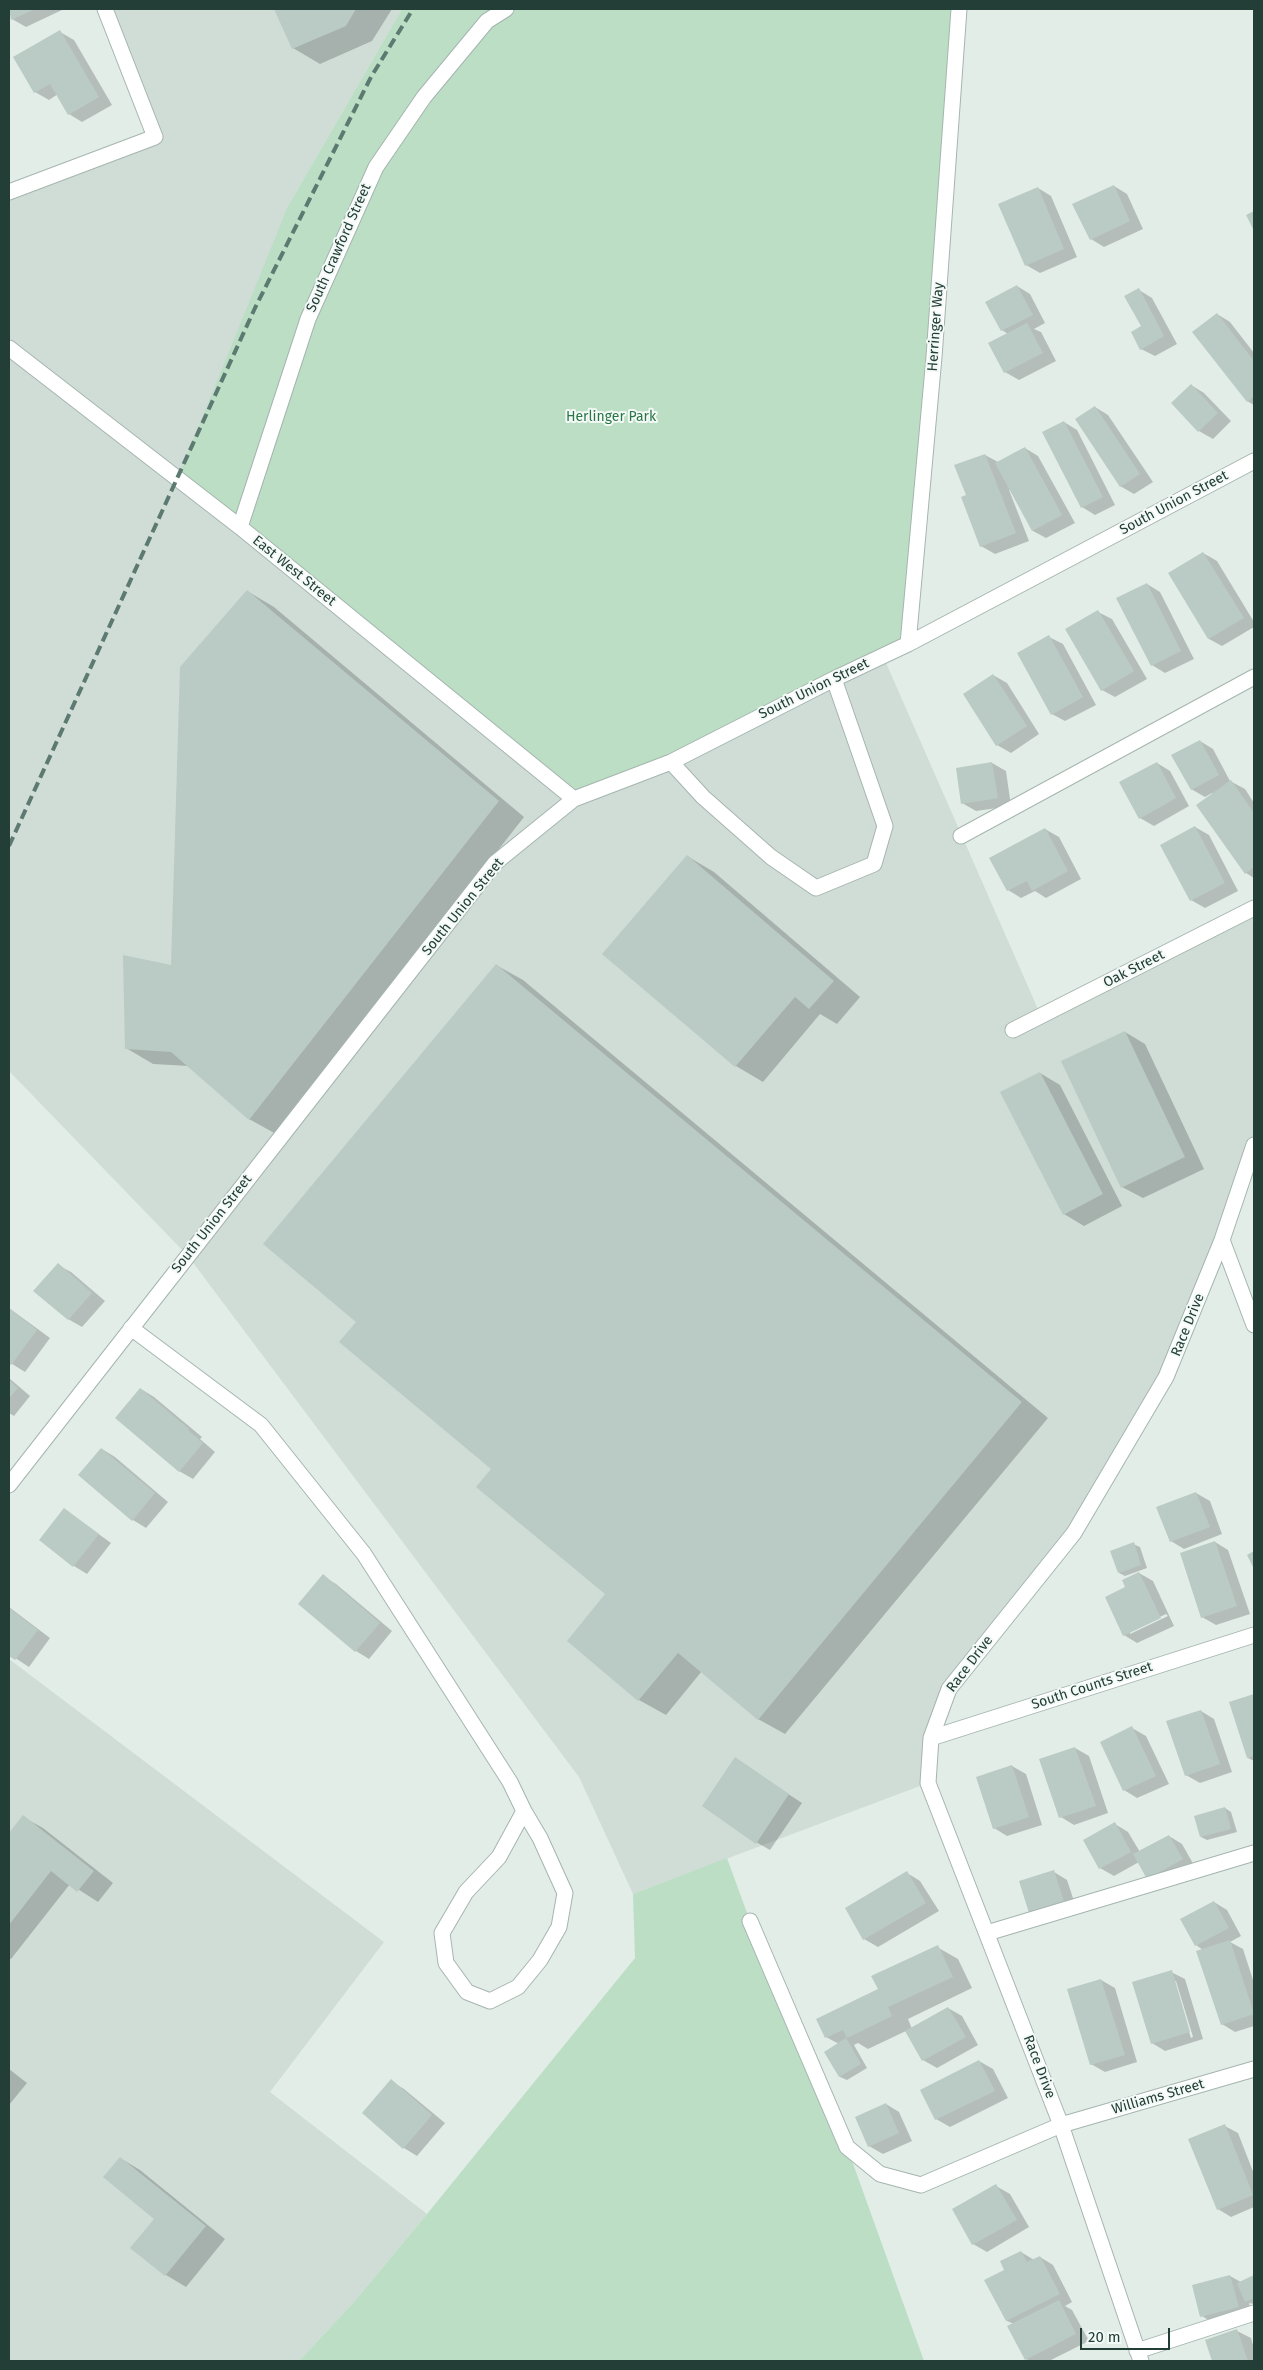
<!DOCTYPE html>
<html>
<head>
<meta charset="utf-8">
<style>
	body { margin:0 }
	#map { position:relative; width:1263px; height:2370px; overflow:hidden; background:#e2ede8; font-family:"Fira Sans",sans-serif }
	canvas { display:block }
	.frame { position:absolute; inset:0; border:10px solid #223e36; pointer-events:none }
	.scale { position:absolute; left:1080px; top:2328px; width:90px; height:22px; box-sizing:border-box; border:2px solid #223e36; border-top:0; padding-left:6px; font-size:15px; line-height:18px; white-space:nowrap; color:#223e36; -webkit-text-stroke:4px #f3f9f6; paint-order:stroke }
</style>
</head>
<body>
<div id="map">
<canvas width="1263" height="2370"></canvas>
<div class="frame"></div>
<div class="scale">20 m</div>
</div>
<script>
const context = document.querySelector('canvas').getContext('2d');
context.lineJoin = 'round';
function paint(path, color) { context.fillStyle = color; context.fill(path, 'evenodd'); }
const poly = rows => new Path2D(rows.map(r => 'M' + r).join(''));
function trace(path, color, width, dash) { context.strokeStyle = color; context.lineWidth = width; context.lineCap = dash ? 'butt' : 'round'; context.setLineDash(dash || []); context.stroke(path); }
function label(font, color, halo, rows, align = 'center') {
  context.font = font + ' "Fira Sans",sans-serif'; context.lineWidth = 4; context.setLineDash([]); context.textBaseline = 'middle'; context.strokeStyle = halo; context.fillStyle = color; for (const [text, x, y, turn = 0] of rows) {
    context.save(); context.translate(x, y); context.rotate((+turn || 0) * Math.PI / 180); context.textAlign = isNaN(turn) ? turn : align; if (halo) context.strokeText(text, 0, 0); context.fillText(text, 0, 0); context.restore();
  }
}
paint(poly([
	[105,9,402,9,288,206,883,656,1041,1016,1254,908,1254,1145,1166,1377,1074,1533,949,1689,928,1783,633,1894,579,1777,188,1256,9,1071,9,192,155,137],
	[9,1659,384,1942,270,2092,427,2214,354,2302,299,2361,9,2361]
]), '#d0ddd7');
paint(poly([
	[402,9,959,9,908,644,574,799,177,480,288,206],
	[727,1858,750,1921,847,2147,924,2361,299,2361,354,2302,427,2214,635,1958,633,1894]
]), '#bbdec4');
paint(poly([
	[9,9,61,9,62,10,26,27,12,19],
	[276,9,392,9,372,41,320,64,293,48],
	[60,32,74,40,112,105,82,122,69,114,58,94,49,100,35,92],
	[1114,186,1127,194,1143,229,1104,247,1091,239],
	[1038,188,1051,196,1077,257,1040,273,1026,265],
	[1017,286,1030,294,1045,323,1034,329,1041,332,1056,361,1019,380,1005,372,1008,334,1002,330],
	[1139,290,1152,298,1177,344,1155,356,1141,349,1143,327],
	[1217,314,1230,322,1254,353,1254,405,1247,401],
	[1191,385,1204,393,1231,421,1213,439,1199,431],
	[1095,407,1108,415,1153,482,1134,494,1120,486],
	[1064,422,1077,430,1115,505,1095,515,1082,507],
	[1025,448,1038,456,1075,523,1046,538,1033,531,1011,490,1009,490,1029,541,995,554,981,546,968,495,985,455,998,462],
	[1203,553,1217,561,1254,622,1254,627,1222,646,1209,639,1170,573],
	[1147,584,1160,592,1194,659,1165,673,1152,665],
	[247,591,274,607,524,817,276,1134,249,1119,189,1066,153,1064,126,1048,172,967],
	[1098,612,1112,619,1147,679,1115,697,1102,690],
	[1049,637,1063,644,1096,705,1065,721,1052,714],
	[993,675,1007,683,1039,734,1011,753,997,745],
	[1200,741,1213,749,1230,781,1245,789,1254,803,1254,878,1246,873,1212,793,1205,797,1191,789],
	[992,763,1006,771,1011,806,976,811,962,803],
	[1157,763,1170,771,1189,806,1154,826,1140,818],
	[1195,827,1209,835,1238,891,1205,908,1191,900],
	[1045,829,1059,837,1081,879,1046,898,1035,891,1021,898,1008,890],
	[687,856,714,872,860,997,837,1024,820,1014,763,1082,736,1066,604,954],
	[496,965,523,980,1048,1418,785,1734,758,1719,702,1671,666,1715,639,1700,607,1594,358,1321],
	[1125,1032,1145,1044,1204,1169,1143,1198,1122,1187],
	[1040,1073,1060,1085,1122,1206,1084,1226,1064,1214],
	[58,1265,71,1272,105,1301,82,1327,68,1319],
	[9,1308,50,1338,25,1372,9,1362],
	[9,1378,30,1396,14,1416,9,1413],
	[141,1389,154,1397,202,1437,200,1439,215,1452,193,1479,179,1471],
	[102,1449,115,1457,168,1502,146,1528,133,1520,80,1475],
	[1196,1493,1210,1501,1222,1534,1184,1549,1171,1541],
	[64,1509,111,1543,87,1574,74,1566],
	[1215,1542,1228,1550,1250,1614,1216,1625,1202,1617],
	[1133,1544,1140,1547,1147,1568,1125,1576,1119,1573],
	[1139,1573,1153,1581,1174,1626,1137,1643,1124,1635],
	[1166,1614,1168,1616,1130,1634,1130,1631],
	[323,1576,336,1584,392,1631,369,1659,356,1651],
	[9,1607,50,1638,29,1667,9,1654],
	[1254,1695,1254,1761,1248,1758,1230,1703],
	[1201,1711,1214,1719,1232,1772,1200,1783,1186,1775],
	[1132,1728,1146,1736,1169,1784,1137,1798,1124,1790],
	[1075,1748,1089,1756,1108,1813,1074,1825,1061,1817],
	[735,1759,802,1803,770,1850,756,1842],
	[1012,1766,1026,1774,1042,1825,1007,1836,994,1828],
	[1225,1808,1231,1812,1237,1832,1207,1840,1201,1837],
	[23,1817,43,1828,113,1883,98,1902,70,1884,11,1959,9,1958,9,1835],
	[1115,1824,1128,1832,1140,1852,1169,1836,1182,1844,1195,1867,1161,1886,1139,1862,1114,1876,1100,1868],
	[1054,1872,1067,1880,1077,1910,1043,1920],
	[907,1873,920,1881,939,1911,878,1947,864,1939],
	[1214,1902,1227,1910,1241,1936,1230,1942,1243,1949,1254,1983,1254,2026,1235,2032,1222,2024,1203,1950,1196,1945],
	[937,1947,958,1959,972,1988,908,2019,912,2029,948,2008,962,2016,978,2045,937,2068,923,2060,906,2031,868,2049,858,2043,854,2045,867,2068,847,2080,840,2077,825,2052,839,2044,826,2037,880,1990],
	[1171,1972,1185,1979,1203,2039,1165,2051,1152,2043],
	[1173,1981,1176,1981,1193,2037,1191,2038],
	[1101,1980,1115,1988,1137,2062,1105,2072,1091,2064],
	[979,2061,993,2069,1008,2098,950,2127,936,2119,921,2090],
	[9,2069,27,2083,9,2105],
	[391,2081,404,2089,445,2123,417,2156,404,2148],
	[886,2104,899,2112,912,2141,883,2154,869,2146],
	[1225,2126,1238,2133,1254,2174,1254,2207,1231,2217,1218,2209],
	[120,2158,140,2170,225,2239,186,2287,166,2275,132,2248,156,2218],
	[996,2186,1010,2194,1029,2227,987,2252,973,2244],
	[1021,2252,1034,2260,1040,2257,1053,2265,1072,2302,1065,2306,1072,2310,1089,2341,1049,2361,1030,2361,1026,2359,1014,2324,1007,2321,986,2280,1006,2270],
	[1230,2276,1241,2282,1254,2277,1254,2304,1249,2303,1252,2314,1215,2324,1202,2316],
	[1237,2331,1251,2338,1254,2348,1254,2361,1213,2361,1207,2341]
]), '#0003');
paint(poly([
	[9,9,35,9,11,20],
	[274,9,356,9,346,26,292,49],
	[60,30,99,97,68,115,50,84,34,93,13,57],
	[1114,185,1130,221,1090,240,1072,204],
	[1038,187,1064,249,1025,266,998,204],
	[1254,211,1254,231,1246,215],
	[1017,285,1033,315,1001,331,985,302],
	[1139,288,1164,336,1140,350,1131,332,1141,326,1124,296],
	[1217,313,1254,361,1254,396,1247,402,1192,332],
	[1027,323,1043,353,1004,373,988,343],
	[1191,384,1218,413,1198,432,1171,403],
	[1095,406,1140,474,1120,487,1075,419],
	[1064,421,1103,497,1081,508,1042,432],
	[1025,447,1062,515,1032,531,995,463],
	[985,454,1016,533,980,547,961,497,966,495,954,465],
	[1203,552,1244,618,1208,639,1168,573],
	[1147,583,1181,651,1151,666,1116,598],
	[247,590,499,801,249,1120,171,1052,125,1049,123,955,171,965,180,667],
	[1098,610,1134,671,1101,691,1065,629],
	[1049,635,1083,697,1051,715,1017,653],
	[993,674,1027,726,996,746,963,694],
	[1200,740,1219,775,1191,790,1171,755],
	[992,762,998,798,961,804,956,768],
	[1157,762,1176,798,1139,819,1119,782],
	[1231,780,1254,813,1254,867,1245,874,1196,805],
	[1195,826,1225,883,1190,901,1160,845],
	[1045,828,1068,871,1032,891,1027,881,1007,891,989,858],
	[687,855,834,981,809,1009,795,997,735,1067,602,954],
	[496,964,1022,1402,758,1720,678,1653,638,1701,567,1641,605,1594,476,1487,491,1469,339,1342,356,1322,263,1244],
	[1125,1031,1185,1157,1121,1188,1061,1061],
	[1040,1072,1103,1194,1063,1215,1000,1092],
	[58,1263,92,1293,68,1320,33,1291],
	[9,1308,37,1330,11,1365,9,1364],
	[9,1380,18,1388,9,1398],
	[140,1388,189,1429,188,1430,203,1443,179,1472,115,1418],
	[101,1448,155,1493,132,1521,78,1475],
	[1196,1492,1210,1527,1170,1542,1156,1507],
	[64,1508,99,1534,73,1567,39,1540],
	[1215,1541,1237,1606,1201,1618,1180,1553],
	[1134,1542,1141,1565,1118,1573,1110,1551],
	[1254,1551,1254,1569,1247,1555],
	[1139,1572,1161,1618,1123,1636,1105,1597,1125,1587,1122,1580],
	[323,1574,380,1623,355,1652,298,1604],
	[9,1608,38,1630,15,1660,9,1656],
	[1254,1694,1254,1756,1247,1758,1229,1702],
	[1201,1710,1220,1764,1185,1776,1166,1721],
	[1132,1726,1156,1776,1123,1791,1100,1742],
	[1075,1747,1096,1806,1059,1818,1039,1759],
	[735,1757,789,1794,756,1844,702,1806],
	[1012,1765,1029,1817,993,1829,976,1777],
	[1225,1807,1231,1829,1200,1837,1194,1816],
	[23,1815,94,1871,77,1892,51,1871,9,1925,9,1833],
	[1115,1822,1131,1852,1099,1869,1083,1840],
	[1169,1835,1183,1859,1147,1879,1133,1854],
	[1054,1870,1064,1902,1029,1913,1019,1881],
	[907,1871,926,1903,863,1940,845,1908],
	[1214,1901,1229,1928,1195,1946,1180,1919],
	[1230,1940,1254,2014,1221,2025,1196,1951],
	[938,1945,953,1977,888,2007,892,2016,847,2038,843,2030,825,2038,816,2019,878,1989,871,1976],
	[1172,1970,1190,2032,1151,2044,1132,1982],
	[1101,1979,1125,2055,1090,2065,1067,1989],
	[948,2007,966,2037,922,2061,905,2031],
	[846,2038,861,2064,839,2077,824,2052],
	[979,2060,995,2091,935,2120,920,2090],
	[391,2079,432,2115,403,2149,362,2113],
	[886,2103,899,2133,868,2147,855,2117],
	[1225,2124,1253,2195,1217,2210,1188,2139],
	[120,2157,206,2226,165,2276,130,2248,154,2219,103,2177],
	[996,2184,1017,2220,972,2245,952,2209],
	[1021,2251,1027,2262,1040,2256,1060,2294,1006,2321,984,2280,1004,2270,1000,2261],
	[1230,2275,1239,2307,1200,2317,1192,2285],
	[1254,2275,1254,2298,1245,2302,1237,2283],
	[1059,2300,1076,2334,1025,2360,1007,2326],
	[1237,2329,1248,2361,1212,2361,1205,2340]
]), '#bacac4');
const minor = poly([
	[9,192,155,137,105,9],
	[9,348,240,527,574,799],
	[240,527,308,319,376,167,424,97,487,21,506,9],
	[908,644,934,357,959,9],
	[671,762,703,797,771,857,816,888,874,864,885,826,834,679],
	[961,836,1254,677],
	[1013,1030,1254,908],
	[1222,1240,1254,1325],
	[131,1328,261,1425,364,1554,510,1782,524,1811,540,1838,565,1893,559,1927,540,1960,518,1987,490,2001,467,1992,446,1963,442,1933,466,1892,499,1857,524,1811],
	[9,1485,495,863,574,799,671,762,834,679,908,644,1254,461],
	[931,1738,1254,1635],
	[750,1921,847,2147,880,2174,921,2185,1061,2125,1254,2069],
	[987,1933,1254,1853],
	[1137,2351,1254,2313],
	[1141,2361,1061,2125,928,1783,931,1738,949,1689,1074,1533,1166,1377,1222,1240,1254,1145]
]);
trace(minor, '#a5b5af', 17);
trace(minor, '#fff', 15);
trace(poly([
	[9,846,255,308,371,77,413,9]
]), '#5c7a71', 4, [10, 5]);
label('14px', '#223e36', '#f3f9f6', [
	["South Crawford Street",339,248,-66],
	["Herringer Way",936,327,-86],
	["South Union Street",1174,503,-28],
	["East West Street",294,571,39],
	["South Union Street",814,689,-26],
	["South Union Street",463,907,-51],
	["Oak Street",1134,969,-27],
	["South Union Street",212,1224,-52],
	["Race Drive",1188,1325,-68],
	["Race Drive",970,1664,-53],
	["South Counts Street",1092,1686,-18],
	["Race Drive",1039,2067,69],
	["Williams Street",1158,2097,-16]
]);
label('14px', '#2b7646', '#f3f9f6', [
	["Herlinger Park",611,417]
]);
</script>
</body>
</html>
